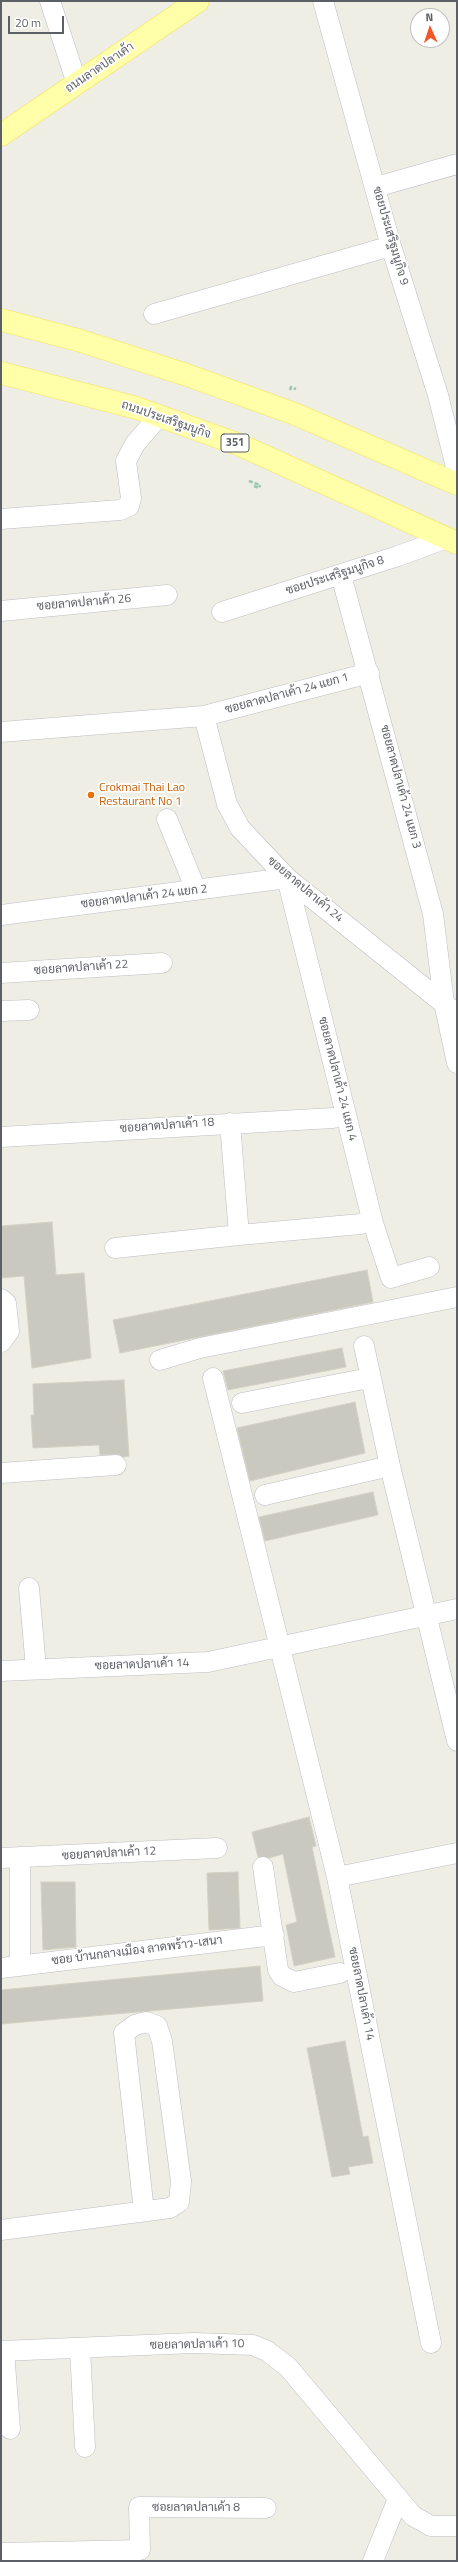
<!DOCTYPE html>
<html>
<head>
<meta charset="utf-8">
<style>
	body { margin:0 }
	#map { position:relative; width:458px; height:2562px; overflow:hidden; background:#efeee4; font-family:"Titillium Web",sans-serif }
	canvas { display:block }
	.frame { position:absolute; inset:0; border:2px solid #5c5f65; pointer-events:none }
	.north { position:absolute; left:410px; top:8px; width:40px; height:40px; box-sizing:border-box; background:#fff; border:1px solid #bebfc1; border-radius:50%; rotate:357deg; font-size:11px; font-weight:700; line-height:16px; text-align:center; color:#5c5f65 }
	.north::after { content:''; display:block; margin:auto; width:14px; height:18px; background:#f15728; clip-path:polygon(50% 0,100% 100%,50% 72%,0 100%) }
	.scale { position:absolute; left:8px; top:16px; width:56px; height:18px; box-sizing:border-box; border:2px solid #5c5f65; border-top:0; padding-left:5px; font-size:12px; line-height:14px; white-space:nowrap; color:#5c5f65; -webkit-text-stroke:3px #fff; paint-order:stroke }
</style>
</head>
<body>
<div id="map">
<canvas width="458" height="2562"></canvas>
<div class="frame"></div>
<div class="north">N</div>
<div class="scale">20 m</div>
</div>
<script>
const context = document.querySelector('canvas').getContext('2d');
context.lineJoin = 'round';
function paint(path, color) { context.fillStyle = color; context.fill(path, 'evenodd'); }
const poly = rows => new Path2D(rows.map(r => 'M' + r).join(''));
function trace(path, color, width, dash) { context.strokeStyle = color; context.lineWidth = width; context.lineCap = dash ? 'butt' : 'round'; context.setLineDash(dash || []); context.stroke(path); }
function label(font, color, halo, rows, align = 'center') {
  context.font = font + ' "Titillium Web",Sarabun,sans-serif'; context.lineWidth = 3.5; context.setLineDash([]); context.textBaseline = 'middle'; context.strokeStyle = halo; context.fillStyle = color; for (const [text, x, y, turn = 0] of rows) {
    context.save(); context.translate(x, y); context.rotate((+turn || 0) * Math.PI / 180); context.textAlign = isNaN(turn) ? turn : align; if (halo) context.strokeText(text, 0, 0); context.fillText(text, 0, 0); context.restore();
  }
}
const building = poly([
	[52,1222,56,1275,84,1273,91,1358,32,1368,24,1276,1,1278,1,1226,52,1222],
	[367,1270,373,1302,120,1353,113,1320,367,1270],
	[342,1348,346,1367,228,1390,223,1371,342,1348],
	[124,1380,129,1456,124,1457,116,1454,100,1455,99,1445,33,1448,31,1415,34,1415,33,1384,124,1380],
	[355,1402,365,1453,250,1481,237,1428,355,1402],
	[373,1492,378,1515,265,1541,259,1517,373,1492],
	[309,1817,316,1846,312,1847,335,1957,294,1966,286,1925,297,1922,283,1854,269,1858,258,1857,252,1832,309,1817],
	[238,1872,240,1928,209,1930,207,1873,238,1872],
	[41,1882,75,1882,76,1947,43,1950,41,1882],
	[260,1966,263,2001,1,2024,1,1990,260,1966],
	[345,2041,363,2137,368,2136,373,2163,348,2167,350,2174,332,2177,307,2048,345,2041]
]);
paint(building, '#cac9c0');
trace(building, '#d4d1c2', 1);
const minor = poly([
	[50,1,77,84],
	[323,1,391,246,438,395,457,471],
	[376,187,457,164],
	[154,314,391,246],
	[1,519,120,510,129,506,131,498,126,461,135,444,159,416],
	[341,575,433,914,444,1003,457,1063],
	[1,611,167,595],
	[222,612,398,556,447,538],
	[204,716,369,673],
	[1,732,204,716,227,804,240,828,287,878,457,1014],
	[167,819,196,890],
	[1,915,287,878,373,1223,391,1278,429,1267],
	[1,973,162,963],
	[1,1011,29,1010],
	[1,1137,333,1118],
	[239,1235,361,1224],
	[115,1248,239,1235,230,1123],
	[1,1299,6,1303,9,1331,1,1342],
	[364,1346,390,1466,457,1741],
	[160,1360,200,1348,457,1297],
	[213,1378,337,1877,431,2343],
	[242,1403,369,1378],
	[1,1473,116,1465],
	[265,1495,390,1466],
	[29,1588,36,1669],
	[1,1671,208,1662,457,1609],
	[1,1858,217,1848],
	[263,1867,278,1970,282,1976,294,1982,340,1973],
	[337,1877,457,1853],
	[20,1966,20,1857],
	[1,1968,274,1935],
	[1,2230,170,2208,179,2202,181,2181,162,2041,157,2026,146,2022,135,2025,124,2033,144,2211],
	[80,2348,85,2447],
	[1,2351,194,2343,253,2345,267,2351,288,2367,413,2516,431,2526,457,2526],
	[4,2351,10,2429],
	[1,2553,140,2550,139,2507,266,2508],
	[373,2561,398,2499]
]);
const major = poly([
	[1,135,198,1],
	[1,320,78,340,187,375,295,414,457,484],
	[1,373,137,408,240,445,457,543]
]);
trace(minor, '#bcbdc3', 21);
trace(major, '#f7e355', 23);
trace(poly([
	[290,390,291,387,296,389],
	[249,481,260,485],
	[254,486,259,488,260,485]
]), '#98c9ad', 2.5, [4, 2]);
trace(minor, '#fff', 20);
trace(major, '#fffea9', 22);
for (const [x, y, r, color] of [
	[91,795,4,"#e8710a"]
]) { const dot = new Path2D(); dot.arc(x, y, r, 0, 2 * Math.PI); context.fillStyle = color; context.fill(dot); trace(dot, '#fff', 1.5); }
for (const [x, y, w] of [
	[235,443,28]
]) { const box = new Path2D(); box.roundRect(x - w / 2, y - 9, w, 18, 3); context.fillStyle = '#fff'; context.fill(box); trace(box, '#5c5f65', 1); }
label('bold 11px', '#5c5f65', null, [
	["351",235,443]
]);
label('12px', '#5c5f65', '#fff', [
	["ถนนลาดปลาเค้า",100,68,-34],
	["ซอยประเสริฐมนูกิจ 9",390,236,74],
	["ถนนประเสริฐมนูกิจ",166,420,19],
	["ซอยประเสริฐมนูกิจ 8",335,576,-18],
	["ซอยลาดปลาเค้า 26",84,603,-5],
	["ซอยลาดปลาเค้า 24 แยก 1",287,694,-15],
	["ซอยลาดปลาเค้า 24 แยก 3",400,787,75],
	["ซอยลาดปลาเค้า 24",305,890,40],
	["ซอยลาดปลาเค้า 24 แยก 2",144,897,-7],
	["ซอยลาดปลาเค้า 22",81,968,-4],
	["ซอยลาดปลาเค้า 24 แยก 4",337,1079,76],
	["ซอยลาดปลาเค้า 18",167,1126,-4],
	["ซอยลาดปลาเค้า 14",142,1665,-2],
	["ซอยลาดปลาเค้า 12",109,1854,-3],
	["ซอย บ้านกลางเมือง ลาดพร้าว-เสนา",137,1951,-7],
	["ซอยลาดปลาเค้า 14",361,1994,79],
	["ซอยลาดปลาเค้า 10",197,2345,-1],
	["ซอยลาดปลาเค้า 8",196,2508]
]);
label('12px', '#c56008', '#fff', [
	["Crokmai Thai Lao",99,788],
	["Restaurant No 1",99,802]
], 'left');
</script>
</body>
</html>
